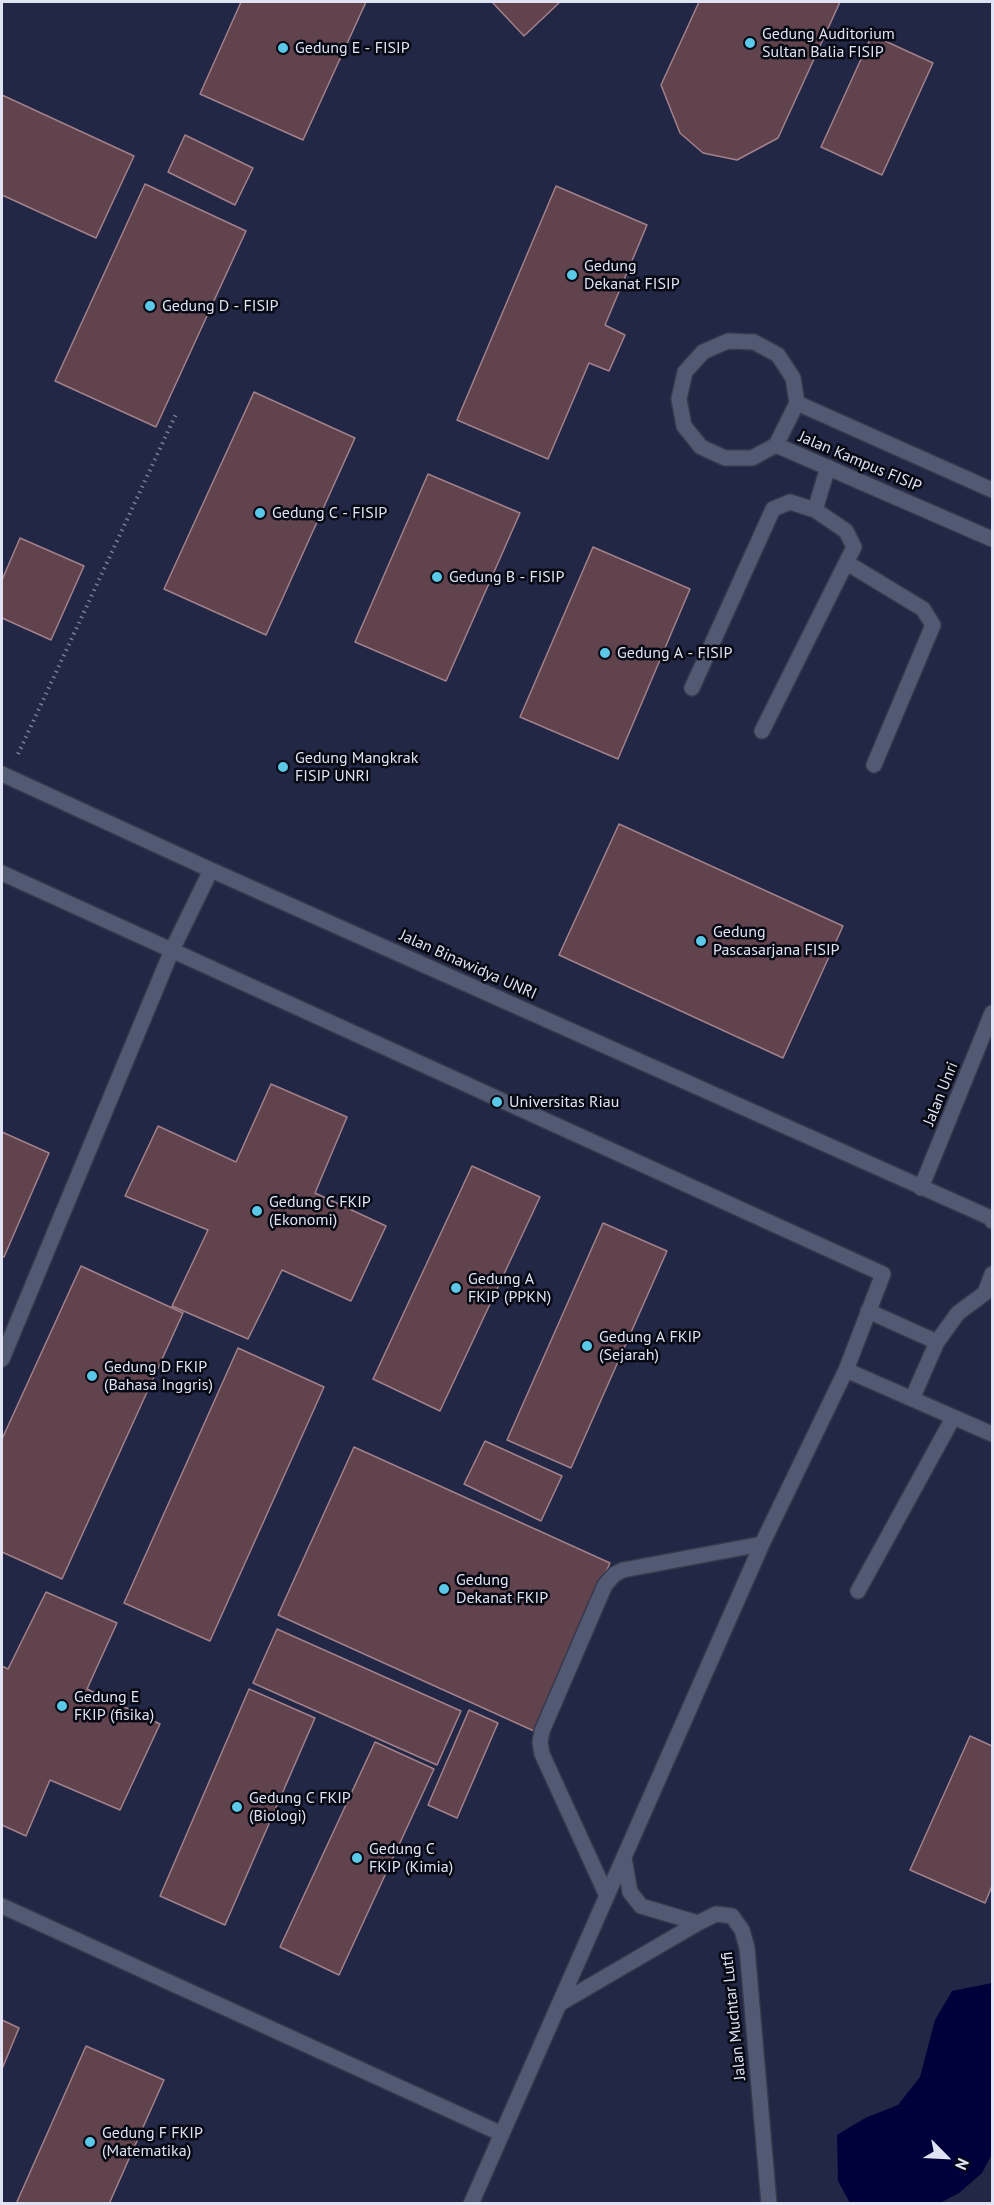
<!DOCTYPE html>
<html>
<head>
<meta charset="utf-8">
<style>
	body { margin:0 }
	#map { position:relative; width:994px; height:2205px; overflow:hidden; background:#1a1f36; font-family:"PT Sans",sans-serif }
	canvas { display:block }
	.frame { position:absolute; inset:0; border:3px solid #dfe3f3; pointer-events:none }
	.north { position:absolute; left:916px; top:2127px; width:60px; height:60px; -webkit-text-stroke:4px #070913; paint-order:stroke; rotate:114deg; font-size:16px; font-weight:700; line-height:24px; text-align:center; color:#dfe3f3 }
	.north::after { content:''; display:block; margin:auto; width:21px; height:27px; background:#dfe3f3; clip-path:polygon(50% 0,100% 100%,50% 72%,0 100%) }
</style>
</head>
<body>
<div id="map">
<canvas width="994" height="2205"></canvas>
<div class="frame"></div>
<div class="north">N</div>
</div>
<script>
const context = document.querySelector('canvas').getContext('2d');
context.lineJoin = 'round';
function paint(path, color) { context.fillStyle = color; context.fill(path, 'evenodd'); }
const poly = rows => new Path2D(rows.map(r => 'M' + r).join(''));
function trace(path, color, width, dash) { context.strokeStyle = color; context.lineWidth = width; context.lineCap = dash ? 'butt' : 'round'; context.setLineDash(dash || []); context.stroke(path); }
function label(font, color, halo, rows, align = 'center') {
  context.font = font + ' "PT Sans",sans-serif'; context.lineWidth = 5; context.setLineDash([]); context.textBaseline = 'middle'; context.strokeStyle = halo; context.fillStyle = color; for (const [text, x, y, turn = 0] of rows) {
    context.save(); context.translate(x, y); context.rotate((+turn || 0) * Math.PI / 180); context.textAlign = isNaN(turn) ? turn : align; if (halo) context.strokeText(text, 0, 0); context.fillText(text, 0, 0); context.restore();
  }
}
paint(poly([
	[2,2,992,2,992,2203,2,2204]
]), '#212744');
paint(poly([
	[992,1983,992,2154,982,2173,959,2193,940,2203,850,2203,838,2181,837,2135,865,2118,898,2105,920,2077,935,2020,952,1991]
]), '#00003b');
const building = poly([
	[241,2,366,2,303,140,200,94,241,2],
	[492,2,560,2,524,36,492,2],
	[699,2,840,2,778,138,737,160,703,153,680,133,661,85,699,2],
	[872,35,933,63,882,175,821,147,872,35],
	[2,95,134,156,96,238,2,195,2,95],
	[185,135,253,168,235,205,168,172,185,135],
	[145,184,246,231,156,427,55,381,145,184],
	[556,186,647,225,605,325,625,335,609,371,589,363,548,459,457,420,556,186],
	[254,392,355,438,266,635,164,589,254,392],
	[428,474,520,513,446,681,355,642,428,474],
	[20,538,84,566,51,640,2,618,2,580,20,538],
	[593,547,690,589,618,759,520,717,593,547],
	[619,824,843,926,783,1058,559,955,619,824],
	[271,1084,347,1117,315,1193,386,1226,351,1301,282,1270,248,1339,172,1306,208,1230,125,1196,158,1126,236,1162,271,1084],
	[2,1132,49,1153,4,1257,2,1256,2,1132],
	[472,1166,540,1197,440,1411,373,1379,472,1166],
	[603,1223,667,1251,571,1468,507,1440,603,1223],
	[81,1266,183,1313,62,1579,2,1552,2,1439,81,1266],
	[238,1348,324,1387,210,1641,124,1603,238,1348],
	[485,1441,562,1476,541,1521,464,1484,485,1441],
	[354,1447,610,1563,534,1731,278,1615,354,1447],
	[46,1592,117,1623,87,1689,160,1724,120,1810,50,1780,26,1836,2,1825,2,1666,8,1669,46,1592],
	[277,1629,461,1711,437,1765,253,1683,277,1629],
	[249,1689,315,1718,225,1925,160,1896,249,1689],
	[469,1710,498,1723,457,1818,428,1805,469,1710],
	[970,1736,992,1746,992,1886,985,1903,910,1870,970,1736],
	[375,1742,434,1769,339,1975,280,1947,375,1742],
	[2,2020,19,2028,2,2069,2,2020],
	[86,2046,164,2080,109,2204,16,2204,86,2046]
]);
paint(building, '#61434e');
trace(building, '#a2808c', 1.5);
const lane = poly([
	[797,403,992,490],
	[776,445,752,458,725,458,701,447,684,426,679,399,685,372,703,352,728,341,754,342,778,355,793,378,797,403],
	[776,445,992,539],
	[776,445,797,403],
	[847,563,923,609,933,625,874,765],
	[692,688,773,509,790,502,815,510,828,467],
	[762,731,854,547,846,531,815,510],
	[2,774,211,870,991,1218,992,1221],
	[2,873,883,1274,846,1370,762,1544,471,2204],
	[921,1188,992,1013],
	[868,1311,937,1342],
	[2,1359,172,950,211,870],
	[846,1370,992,1434],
	[912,1399,937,1342,958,1313,985,1293,992,1274],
	[858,1591,953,1418],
	[624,1858,630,1892,641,1906,698,1923],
	[607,1896,542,1754,540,1742,542,1731,605,1585,615,1574,623,1570,762,1544],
	[2,1906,502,2134],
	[559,2004,698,1923,716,1914,732,1916,742,1930,747,1948,769,2204]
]);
trace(lane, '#36384b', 18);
trace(poly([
	[18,754,177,412]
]), '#7a7e92', 4, [1.5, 4.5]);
trace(lane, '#525973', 15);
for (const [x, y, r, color] of [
	[750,43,6,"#5ac8e6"],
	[283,48,6,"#5ac8e6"],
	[572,275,6,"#5ac8e6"],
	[150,306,6,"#5ac8e6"],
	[260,513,6,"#5ac8e6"],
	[437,577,6,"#5ac8e6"],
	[605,653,6,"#5ac8e6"],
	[283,767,6,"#5ac8e6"],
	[701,941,6,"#5ac8e6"],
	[497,1102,6,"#5ac8e6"],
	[257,1211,6,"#5ac8e6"],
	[456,1288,6,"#5ac8e6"],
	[587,1346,6,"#5ac8e6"],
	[92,1376,6,"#5ac8e6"],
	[444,1589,6,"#5ac8e6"],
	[62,1706,6,"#5ac8e6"],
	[237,1807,6,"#5ac8e6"],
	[357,1858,6,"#5ac8e6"],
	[90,2142,6,"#5ac8e6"]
]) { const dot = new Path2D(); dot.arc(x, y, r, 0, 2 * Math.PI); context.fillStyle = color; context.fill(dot); trace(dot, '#070913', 2); }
label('16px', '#dfe3f3', '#070913', [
	["Gedung Auditorium",762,34],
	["Sultan Balia FISIP",762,52],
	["Gedung E - FISIP",295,48],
	["Gedung",584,266],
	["Dekanat FISIP",584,284],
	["Gedung D - FISIP",162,306],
	["Gedung C - FISIP",272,513],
	["Gedung B - FISIP",449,577],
	["Gedung A - FISIP",617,653],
	["Gedung Mangkrak",295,758],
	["FISIP UNRI",295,776],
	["Gedung",713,932],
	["Pascasarjana FISIP",713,950],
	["Universitas Riau",509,1102],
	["Gedung C FKIP",269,1202],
	["(Ekonomi)",269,1220],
	["Gedung A",468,1279],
	["FKIP (PPKN)",468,1297],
	["Gedung A FKIP",599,1337],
	["(Sejarah)",599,1355],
	["Gedung D FKIP",104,1367],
	["(Bahasa Inggris)",104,1385],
	["Gedung",456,1580],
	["Dekanat FKIP",456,1598],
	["Gedung E",74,1697],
	["FKIP (fisika)",74,1715],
	["Gedung C FKIP",249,1798],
	["(Biologi)",249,1816],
	["Gedung C",369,1849],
	["FKIP (Kimia)",369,1867],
	["Gedung F FKIP",102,2133],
	["(Matematika)",102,2151]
], 'left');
label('16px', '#dfe3f3', '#070913', [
	["Jalan Kampus FISIP",860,462,23],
	["Jalan Binawidya UNRI",468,965,24],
	["Jalan Unri",941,1094,-68],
	["Jalan Muchtar Lutfi",734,2016,-96]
]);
</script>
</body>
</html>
